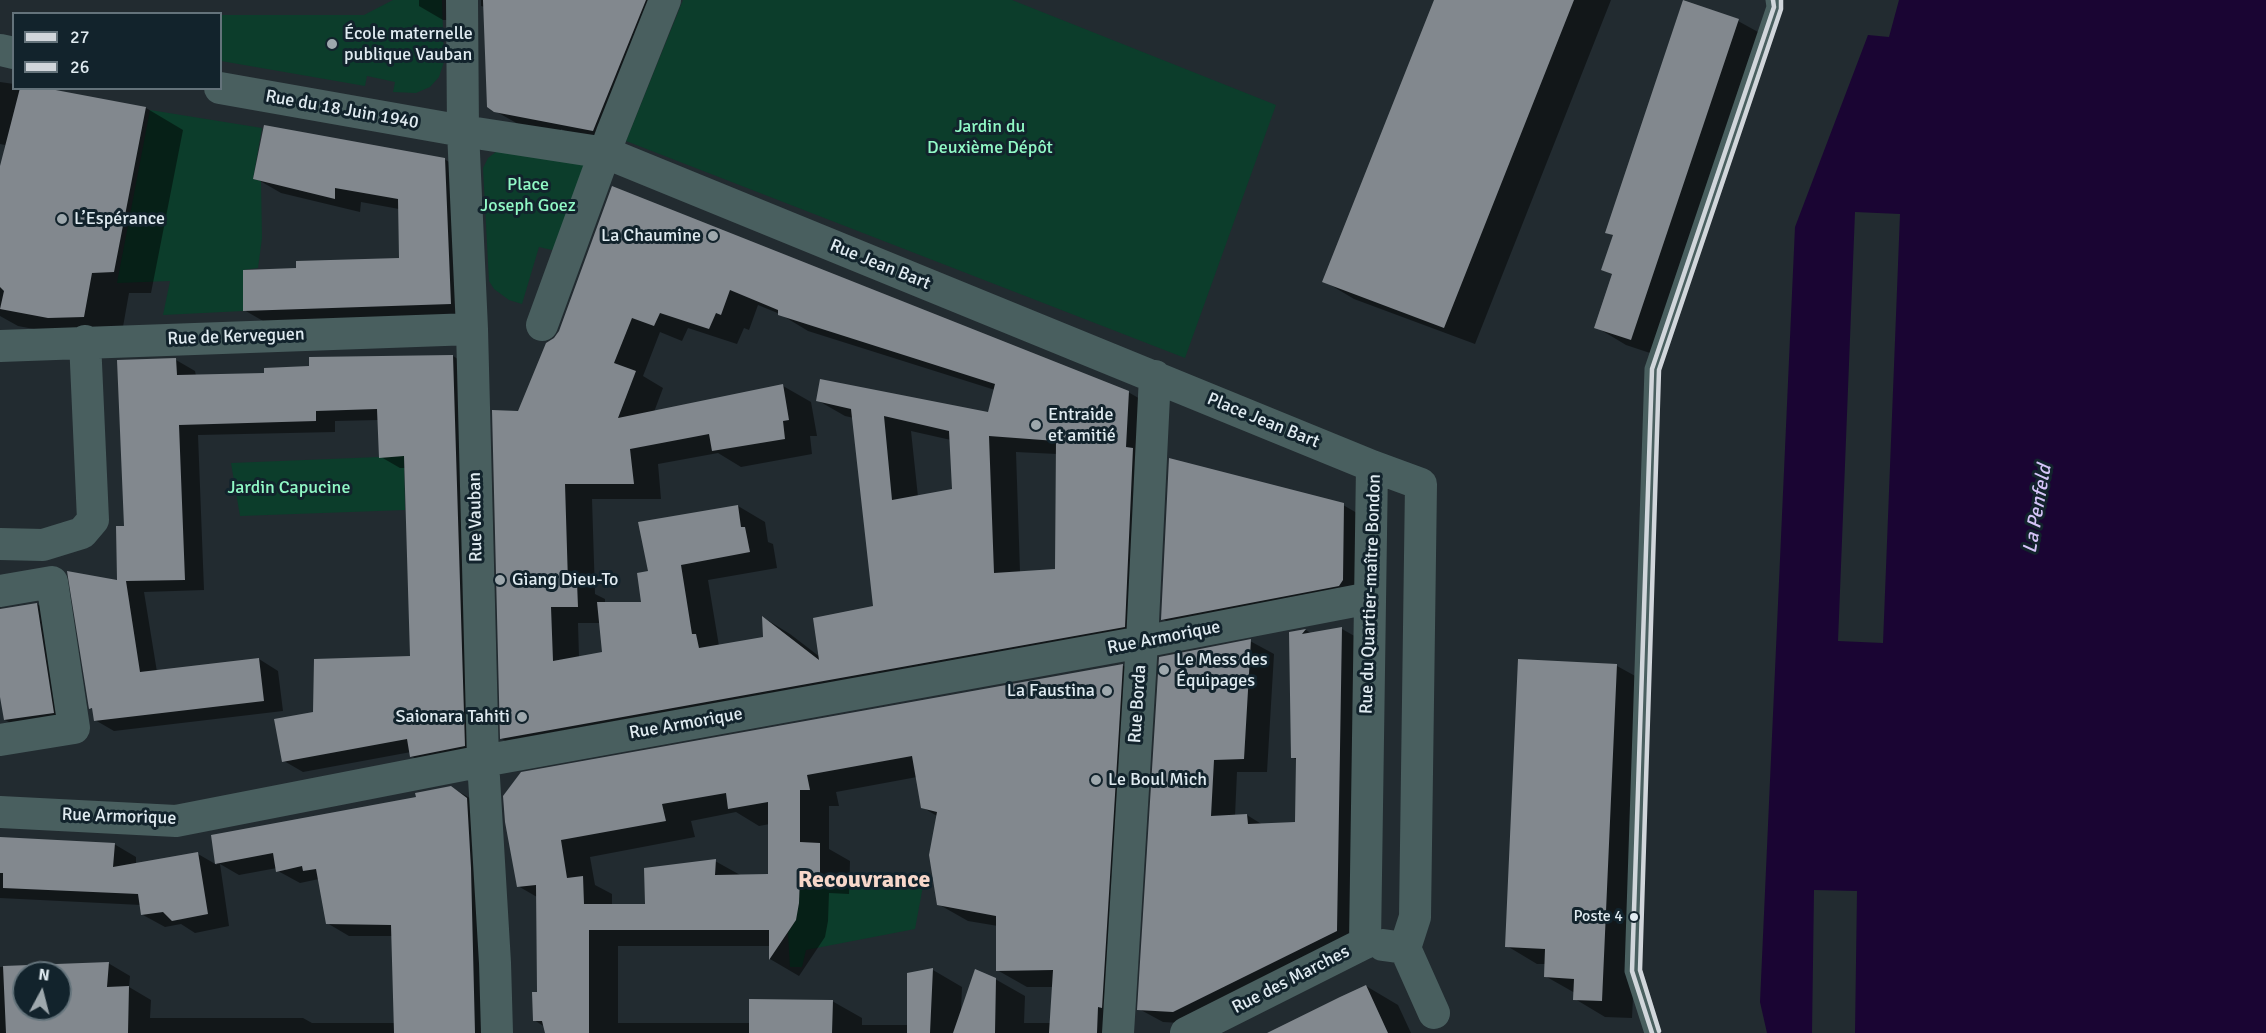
<!DOCTYPE html>
<html>
<head>
<meta charset="utf-8">
<style>
	body { margin:0 }
	#map { position:relative; width:2266px; height:1033px; overflow:hidden; background:#222b30; font-family:Signika,sans-serif }
	canvas { display:block }
	.legend { position:absolute; left:12px; top:12px; width:210px; height:78px; box-sizing:border-box; background:#12232c; border:2px solid #64737b; margin:0; padding:8px 10px; list-style:none; font-size:18px; color:#e0ebf1 }
	.legend li { display:flex; align-items:center; gap:12px; height:30px }
	.legend b { width:30px; border:2px solid #64737b }
	.north { position:absolute; left:12px; top:961px; width:60px; height:60px; box-sizing:border-box; background:#12232c; border:2px solid #64737b; border-radius:50%; rotate:7deg; font-size:16px; font-weight:700; line-height:24px; text-align:center; color:#e0ebf1 }
	.north::after { content:''; display:block; margin:auto; width:21px; height:27px; background:#9ea8ad; clip-path:polygon(50% 0,100% 100%,50% 72%,0 100%) }
</style>
</head>
<body>
<div id="map">
<canvas width="2266" height="1033"></canvas>
<ul class="legend">
<li><b style="height:8px;background:#d1d6db"></b>27</li>
<li><b style="height:8px;background:#d1d6db"></b>26</li>
</ul>
<div class="north">N</div>
</div>
<script>
const context = document.querySelector('canvas').getContext('2d');
context.lineJoin = 'round';
function paint(path, color) { context.fillStyle = color; context.fill(path, 'evenodd'); }
const poly = rows => new Path2D(rows.map(r => 'M' + r).join(''));
function trace(path, color, width, dash) { context.strokeStyle = color; context.lineWidth = width; context.lineCap = dash ? 'butt' : 'round'; context.setLineDash(dash || []); context.stroke(path); }
function label(font, color, halo, rows, align = 'center') {
  context.font = font + ' Signika,sans-serif'; context.lineWidth = 6; context.setLineDash([]); context.textBaseline = 'middle'; context.strokeStyle = halo; context.fillStyle = color; for (const [text, x, y, turn = 0] of rows) {
    context.save(); context.translate(x, y); context.rotate((+turn || 0) * Math.PI / 180); context.textAlign = isNaN(turn) ? turn : align; if (halo) context.strokeText(text, 0, 0); context.fillText(text, 0, 0); context.restore();
  }
}
paint(poly([
	[393,0,442,0,444,62,439,77,430,87,416,93,393,92,395,82,367,76,365,86,221,61,221,15,364,15],
	[683,0,1012,0,1276,105,1185,358,626,141],
	[150,110,262,128,253,179,261,181,262,238,258,268,243,270,243,311,163,315,170,281,117,283],
	[497,151,588,164,556,251,539,247,522,304,509,300,494,289,489,281,483,168,488,158],
	[404,456,405,510,240,516,231,463],
	[800,877,820,877,821,886,923,886,915,929,806,950,802,967,790,967,788,933,796,920,799,903]
]), '#0c3d2b');
paint(poly([
	[1899,0,2266,0,2266,1033,1767,1033,1760,1002,1795,227,1868,35,1889,37]
]), '#1a0533');
paint(poly([
	[1855,212,1900,214,1883,643,1838,641],
	[1814,890,1857,891,1855,1033,1812,1033]
]), '#222b30');
paint(poly([
	[419,0,474,0,468,20,443,20,419,6],
	[481,0,675,0,617,144,569,133,561,129,561,132,520,125,495,111,485,7,481,6],
	[1435,0,1611,0,1475,344,1354,299,1324,281],
	[1738,21,1769,38,1662,357,1626,345,1596,327,1613,275,1603,270,1614,236,1607,232],
	[0,82,14,84,14,88,36,88,146,108,183,130,151,293,129,293,121,338,86,339,18,326,0,316,0,176,5,145,0,144],
	[444,159,470,174,476,318,270,325,244,310,297,270,400,260,399,209,361,202,360,212,281,193,255,178],
	[613,188,1128,392,1156,408,1152,642,530,755,502,739,494,412,519,413,560,332],
	[758,305,780,314,808,331,995,390,989,414,817,400,845,416,854,418,875,608,820,657,790,634,764,618,765,638,719,646,708,580,777,568,773,544,768,542,765,522,738,506,649,572,643,603,605,604,605,599,595,594,592,499,661,499,658,464,718,453,741,467,812,454,810,436,817,436,811,402,783,386,654,412,663,388,643,376,660,332,682,341,688,328,737,344,744,328,749,330],
	[911,431,951,440,953,491,918,497],
	[1016,452,1057,454,1057,570,1020,572],
	[578,623,600,623,604,653,579,657],
	[453,356,472,368,484,757,431,767,411,756,411,752,303,772,284,761,315,713,412,658,406,468,400,468,381,457,379,420,335,421,335,432,198,435,204,590,144,592,157,672,259,659,278,671,283,711,114,731,95,720,93,709,91,708,118,582,126,527,176,360,195,371,196,376,266,375],
	[1343,505,1385,529,1380,609,1204,643,1163,619],
	[37,604,61,618,77,726,29,733,5,720,0,686,0,610],
	[1342,629,1365,642,1360,944,1198,1024,1163,1022,1139,1009,1161,658,1250,641,1274,654,1267,772,1237,772,1235,816,1247,815,1263,825,1297,823,1297,760,1292,757,1291,633,1306,630,1312,634],
	[1520,661,1617,666,1648,683,1632,1018,1605,1017,1575,999,1575,993,1545,976,1546,964,1537,964,1507,946],
	[1122,665,1152,682,1127,1033,547,1033,545,1027,534,1020,539,994,537,897,518,886,506,822],
	[917,777,922,807,937,816,938,904,968,921,998,926,997,970,1027,987,1053,987,1051,1023,1024,1023,1025,996,995,979,961,1011,962,987,933,970,908,1025,862,1025,862,1018,832,1001,751,1023,618,1023,618,946,770,946,770,959,799,976,825,937,828,921,829,893,849,894,850,861,829,849,829,806,839,806,836,792],
	[736,812,759,826,770,824,770,875,742,876,715,861,646,906,612,906,612,894,595,885,590,857,695,837,691,821],
	[451,787,473,800,497,1033,0,1033,0,967,108,963,130,976,129,987,151,1000,150,1018,303,1018,312,1023,395,1023,393,936,349,936,327,923,319,879,300,883,278,871,277,868,239,875,220,864,229,926,195,933,181,924,165,927,143,915,141,905,0,898,0,839,114,844,136,857,136,865,198,854,217,865,212,836,418,798],
	[24,973,60,973,60,1009,24,1009],
	[1366,986,1398,1005,1411,1033,1270,1033]
]), '#0007');
paint(poly([
	[483,0,646,0,593,131,494,112,487,107],
	[1434,0,1574,0,1444,328,1322,282],
	[1683,0,1739,19,1631,340,1594,328,1612,274,1601,270,1613,235,1605,233],
	[20,88,45,88,146,107,114,272,92,273,84,317,48,318,0,309,4,291,0,287,0,166],
	[264,125,445,158,451,304,243,311,243,270,296,268,296,261,399,258,398,199,335,188,335,199,253,179],
	[612,186,1129,391,1126,447,1133,448,1125,627,500,739,492,410,518,411,546,343,554,338,559,331],
	[730,290,778,310,778,315,995,384,988,412,820,379,816,401,851,409,873,606,813,618,819,660,762,616,763,637,699,648,696,634,692,634,681,565,750,552,745,527,741,527,738,505,638,522,648,571,637,573,641,602,597,602,602,652,553,661,551,607,578,607,577,582,568,582,565,484,634,484,630,449,709,434,712,451,785,439,783,421,789,420,783,384,618,418,636,371,614,363,632,318,654,326,660,313,709,329,716,313,721,315],
	[884,416,949,431,952,489,892,500],
	[989,436,1056,441,1055,569,994,573],
	[453,355,465,746,410,757,407,739,282,762,274,719,313,712,314,659,410,656,404,456,379,458,377,409,316,411,316,421,179,425,185,580,126,581,140,672,259,658,264,701,94,721,92,708,89,709,67,571,117,580,116,526,124,526,117,360,176,358,177,375,264,373,264,368,309,366,309,357],
	[1169,458,1344,503,1343,580,1339,586,1161,620],
	[37,603,54,713,4,720,0,697,0,609],
	[1342,627,1337,931,1173,1012,1137,1010,1159,657,1251,639,1244,759,1214,760,1211,816,1247,814,1248,824,1295,822,1296,758,1291,758,1289,632,1306,629,1302,634],
	[1518,659,1617,664,1602,1001,1573,1000,1574,979,1544,977,1545,949,1505,947],
	[1123,664,1102,1008,1098,1007,1097,1033,1049,1033,1053,970,996,971,996,916,937,905,929,855,937,812,921,808,912,756,807,775,810,790,800,790,800,842,820,843,820,877,800,877,799,903,796,920,769,960,769,930,589,930,589,1033,545,1033,542,1021,533,1021,532,992,537,992,536,885,517,887,505,822,503,796,521,772],
	[726,793,728,809,768,802,768,874,715,875,716,859,644,868,645,904,584,904,583,876,567,878,561,840,666,821,662,804],
	[451,786,467,798,471,868,475,1033,394,1033,391,925,326,924,316,869,303,871,302,866,276,872,273,853,215,864,211,835,416,797,415,793],
	[0,837,115,843,113,867,198,852,208,914,172,921,163,912,141,915,138,894,3,888,3,873,0,873],
	[109,962,107,987,129,986,128,1033,6,1033,3,966],
	[24,973,60,973,60,1009,24,1009],
	[933,968,930,1033,907,1033,907,973],
	[975,969,996,978,995,1033,953,1033],
	[1366,985,1388,1033,1267,1033,1340,997],
	[749,999,833,1000,832,1033,749,1033]
]), '#82888e');
trace(poly([
	[1652,1033,1632,971,1652,369,1774,7,1773,0]
]), '#495f5f', 15);
trace(poly([
	[462,0,463,131,472,329,483,761,495,963,497,1033],
	[0,50,14,53],
	[220,88,463,131,606,153,1372,466,1421,484,1415,917,1405,948],
	[542,325,612,133,665,0],
	[0,346,472,329],
	[0,544,43,545,82,533,93,520,85,341],
	[0,591,52,582,74,728,0,740],
	[0,812,176,821,483,761,1142,642,1370,598],
	[1365,943,1372,466],
	[1383,945,1405,948,1434,1013],
	[1118,1033,1142,642,1155,376],
	[1186,1033,1365,943]
]), '#495f5f', 32);
trace(poly([
	[1652,1033,1632,971,1652,369,1774,7,1773,0]
]), '#d1d6db', 4.5);
trace(poly([
	[1659,1031,1640,970,1659,370,1781,9,1781,0]
]), '#d1d6db', 4.5);
for (const [x, y, r, color] of [
	[332,44,6,"#9ea8ad"],
	[62,219,6,"#9ea8ad"],
	[713,236,6,"#9ea8ad"],
	[1036,425,6,"#9ea8ad"],
	[500,580,6,"#9ea8ad"],
	[1164,670,6,"#9ea8ad"],
	[1107,691,6,"#9ea8ad"],
	[522,717,6,"#9ea8ad"],
	[1096,780,6,"#9ea8ad"],
	[1634,917,5,"#e0ebf1"]
]) { const dot = new Path2D(); dot.arc(x, y, r, 0, 2 * Math.PI); context.fillStyle = color; context.fill(dot); trace(dot, '#12232c', 2); }
label('16px', '#e0ebf1', '#12232c', [
	["Poste 4",1623,917]
], 'right');
label('18px', '#e0ebf1', '#12232c', [
	["École maternelle",344,34],
	["publique Vauban",344,55],
	["L’Espérance",74,219],
	["La Chaumine",701,236,"right"],
	["Entraide",1048,415],
	["et amitié",1048,436],
	["Giang Dieu-To",512,580],
	["Le Mess des",1176,660],
	["Équipages",1176,681],
	["La Faustina",1095,691,"right"],
	["Saionara Tahiti",510,717,"right"],
	["Le Boul Mich",1108,780]
], 'left');
label('18px', '#e0ebf1', '#12232c', [
	["Rue du 18 Juin 1940",342,110,10],
	["Rue Jean Bart",880,265,22],
	["Rue de Kerveguen",236,337,-2],
	["Place Jean Bart",1263,421,22],
	["Rue Vauban",476,517,-91],
	["Rue du Quartier-maître Bondon",1371,594,-88],
	["Rue Armorique",1164,638,-11],
	["Rue Borda",1138,704,-86],
	["Rue Armorique",686,724,-10],
	["Rue Armorique",119,817,2],
	["Rue des Marches",1291,980,-27]
]);
label('18px', '#91f9c6', '#12232c', [
	["Jardin du",990,127],
	["Deuxième Dépôt",990,148],
	["Place",528,185],
	["Joseph Goez",528,206],
	["Jardin Capucine",289,488]
]);
label('italic 20px', '#d4c4f7', '#12232c', [
	["La Penfeld",2038,509,-80]
]);
label('bold 24px', '#f7d7ca', '#12232c', [
	["Recouvrance",864,881]
]);
</script>
</body>
</html>
